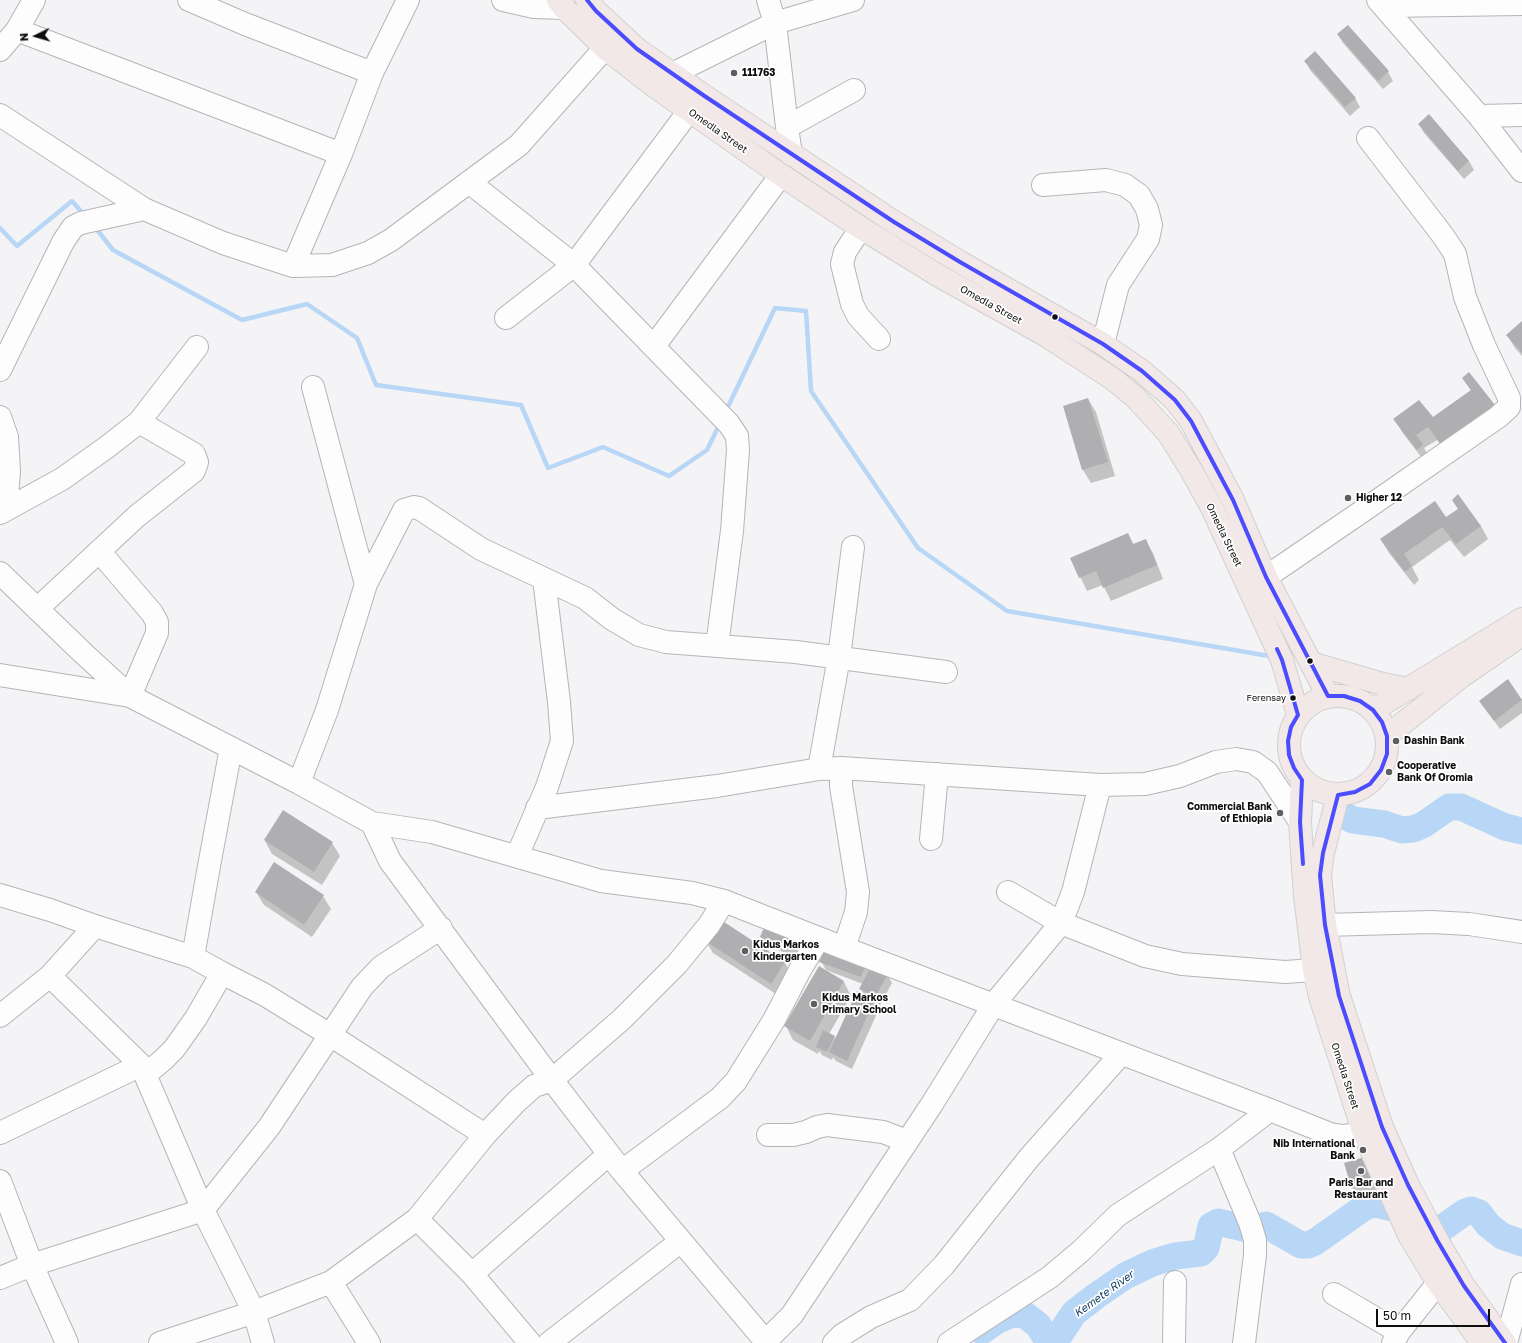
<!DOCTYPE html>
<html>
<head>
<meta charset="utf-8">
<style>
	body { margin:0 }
	#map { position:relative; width:1522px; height:1343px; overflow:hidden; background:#f4f4f6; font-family:"Golos Text",sans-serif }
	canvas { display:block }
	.north { position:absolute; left:16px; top:16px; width:40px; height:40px; -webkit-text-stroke:3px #fff; paint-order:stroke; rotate:265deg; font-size:11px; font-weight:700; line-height:16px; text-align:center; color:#0e0e0f }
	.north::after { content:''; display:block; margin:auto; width:14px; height:18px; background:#0e0e0f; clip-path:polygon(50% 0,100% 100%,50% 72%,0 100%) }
	.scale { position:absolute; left:1376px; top:1309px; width:114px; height:18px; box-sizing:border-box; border:2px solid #0e0e0f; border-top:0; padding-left:5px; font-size:12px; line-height:14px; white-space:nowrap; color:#0e0e0f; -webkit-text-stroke:3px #fff; paint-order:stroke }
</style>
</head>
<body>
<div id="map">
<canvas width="1522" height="1343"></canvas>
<div class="north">N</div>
<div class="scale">50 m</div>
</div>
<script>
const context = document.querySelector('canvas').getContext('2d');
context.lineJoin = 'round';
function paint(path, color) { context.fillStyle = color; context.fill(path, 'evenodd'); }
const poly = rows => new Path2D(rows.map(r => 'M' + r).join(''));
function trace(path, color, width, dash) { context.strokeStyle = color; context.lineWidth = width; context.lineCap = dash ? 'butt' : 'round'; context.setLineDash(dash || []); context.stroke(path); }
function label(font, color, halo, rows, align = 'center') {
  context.font = font + ' "Golos Text",sans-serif'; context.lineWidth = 3.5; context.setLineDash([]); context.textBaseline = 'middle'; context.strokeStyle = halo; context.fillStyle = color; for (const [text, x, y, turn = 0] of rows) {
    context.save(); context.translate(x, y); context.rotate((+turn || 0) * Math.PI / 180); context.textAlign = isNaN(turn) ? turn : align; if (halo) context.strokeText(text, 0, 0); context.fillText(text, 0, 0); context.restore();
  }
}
paint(poly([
	[1338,35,1388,72,1393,81,1383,89,1343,43],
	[1305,61,1355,98,1360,107,1350,116,1310,70],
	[1429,116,1469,161,1474,170,1464,179,1424,133,1419,124],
	[1522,322,1522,356,1515,348,1507,335],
	[1464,378,1494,405,1501,419,1448,456,1437,440,1424,448,1430,458,1425,462,1402,432,1395,419,1433,419,1471,391],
	[1088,399,1096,412,1115,476,1091,483,1083,470],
	[1446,518,1481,526,1488,539,1464,557,1450,540,1412,567,1419,580,1414,585,1389,553,1381,540],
	[1128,534,1134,545,1145,540,1153,553,1163,579,1111,601,1103,585,1087,591,1071,558],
	[1507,680,1522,700,1522,713,1500,729,1480,701],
	[283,812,332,843,340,856,322,885,272,854,265,841],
	[256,892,323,896,331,909,312,937,264,905],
	[761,937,794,937,799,946,795,957,766,945],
	[705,940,785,962,792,976,779,996,713,953],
	[826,947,887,974,892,983,880,1005,876,1003,879,1009,852,1069,836,1061,833,1057,832,1060,822,1055,819,1051,818,1054,793,1040,786,1026,819,968,844,982,851,996,829,1034,834,1036,836,1040,865,996,861,989,863,984,826,970,821,961],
	[1370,1156,1382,1188,1357,1195,1352,1187]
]), '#0003');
trace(poly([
	[94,226,113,250,242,320,307,304,357,338,376,385,521,405,548,468,603,447,669,476,707,450,720,423],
	[0,228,17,246,72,201,85,216],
	[726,411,775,308,806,311,811,391,918,548,1007,611,1269,656]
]), '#b8d6f5', 4.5);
trace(poly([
	[1340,813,1353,820,1384,824,1402,830,1413,829,1423,825,1449,807,1461,807,1505,827,1522,831],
	[1434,1234,1465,1212,1471,1210,1479,1213,1488,1225,1502,1236,1522,1243],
	[982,1331,998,1320,1012,1314,1025,1315,1038,1325,1046,1338,1056,1340,1074,1313,1096,1296,1125,1276,1152,1263,1175,1256,1201,1253,1206,1248,1211,1226,1218,1222,1252,1230,1266,1225,1301,1245,1308,1245,1315,1242,1366,1206,1376,1204,1397,1209]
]), '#b8d6f5', 27);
paint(poly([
	[1348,25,1389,71,1378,81,1337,34],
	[1315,51,1356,98,1345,107,1304,61],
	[1429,114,1469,161,1458,171,1418,124],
	[1522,321,1522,353,1506,335],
	[1469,372,1495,405,1440,443,1428,427,1416,435,1423,444,1417,450,1393,419,1419,400,1433,417,1471,390,1462,378],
	[1088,398,1108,462,1082,470,1063,406],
	[1458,494,1481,526,1456,544,1442,527,1404,554,1412,566,1405,572,1380,539,1435,501,1446,517,1458,509,1452,500],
	[1128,533,1133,544,1146,539,1157,565,1103,588,1096,571,1079,578,1070,558],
	[1508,679,1522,700,1494,721,1479,701],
	[283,810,333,842,314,872,264,840],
	[274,862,324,895,304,925,255,892],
	[718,918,785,962,771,984,704,940],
	[765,925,795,936,790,949,760,937],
	[826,946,867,963,861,977,819,962],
	[872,965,888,974,875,997,859,989],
	[819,966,844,981,810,1041,784,1026],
	[857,991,875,999,847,1061,829,1052],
	[823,1030,835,1036,827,1052,816,1047],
	[1371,1155,1378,1179,1351,1187,1344,1163]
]), '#afafb1');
const minor = poly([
	[189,0,245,24,372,73,408,0],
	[503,0,534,7,564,8],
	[768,0,775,23,853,0],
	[1378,0,1479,116,1522,171],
	[1384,6,1522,4],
	[17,30,341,154,293,266],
	[0,50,17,30,34,0],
	[672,74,775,23,787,127,791,154],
	[0,115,144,209,223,243,293,266,332,265,368,253,391,240,519,145,605,48],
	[1479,116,1522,115],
	[787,127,854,90],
	[341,154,372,73],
	[469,182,574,265,729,424,737,436,738,450,732,531,717,646],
	[1043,185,1106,180,1125,185,1139,195,1147,209,1151,225,1148,239,1118,285,1103,344],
	[861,228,845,252,842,264,852,304,858,316,879,339],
	[506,318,574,265,689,111,702,96],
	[654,346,781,175],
	[0,370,63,242,73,227,81,223,144,209],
	[0,417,7,437,9,471,6,509],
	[0,513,62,479,107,447,139,422,197,347],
	[0,573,83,653,130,696,299,783,372,823,390,861,552,1080,622,1171,767,1343],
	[1266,577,1364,510,1498,417,1509,407,1509,398,1484,345,1465,297,1455,254,1444,237,1368,138],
	[366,584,404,510,414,507,419,508,481,549,585,598,612,619,639,635,666,642,796,652,946,672],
	[37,609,137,516,194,471,197,462,194,454,139,422],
	[0,675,130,696,157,633,157,622,152,613,99,551],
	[841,768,841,786,858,892,856,912,844,948],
	[819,769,839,657,853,547],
	[299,783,327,710,366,584,354,541,313,387],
	[537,808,717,786,819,769,841,768,1100,785,1145,784,1180,776,1216,762,1236,759,1253,762,1267,772,1300,822],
	[372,823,432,832,601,881,692,893,724,901,844,948,1270,1110,1330,1134,1342,1136,1364,1134,1381,1127],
	[931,839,937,774],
	[517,856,547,787,562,741,559,702,544,579],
	[1008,892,1061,923,1145,956,1182,964,1285,972,1314,970],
	[0,895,50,910,95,926],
	[1325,925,1431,922,1469,924,1522,932],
	[193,957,209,866,231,748],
	[50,976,141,1065,203,1210,254,1312,263,1343],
	[0,1016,50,976,95,926,193,957,222,973,265,995,330,1035,485,1135],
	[146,1074,163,1060,174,1049,196,1018,222,973],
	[0,1133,141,1065],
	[768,1135,793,1135,806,1132,817,1127,827,1125,883,1132,907,1141],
	[1219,1149,1270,1110],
	[622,1171,720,1098,736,1081,774,1020,801,968,819,938],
	[0,1181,32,1265,67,1343],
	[417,1219,472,1274,530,1343],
	[472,1274,609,1154],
	[0,1278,32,1265,203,1210,269,1127,362,987,381,967,441,928],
	[331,1282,369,1343],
	[1334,1294,1399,1332],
	[160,1343,254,1312,331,1282,417,1219,485,1135,516,1102,534,1086,552,1080,622,1019,677,964,709,925,724,901],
	[549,1343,681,1241],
	[764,1343,792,1315,932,1104,994,1004,1061,923,1073,892,1100,785],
	[834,1343,842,1335,871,1317,910,1300,944,1265,1029,1158,1121,1054],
	[949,1343,1050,1277,1081,1251,1118,1215,1219,1149,1250,1223,1255,1240,1255,1255,1244,1343],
	[1174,1343,1175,1282],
	[1393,1343,1399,1332,1438,1283],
	[1506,1343,1522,1284]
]);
const major = poly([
	[558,0,564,8,605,48,654,86,781,175,861,228,939,276,1045,335,1113,379,1135,397,1168,433,1191,470,1212,508,1282,660,1298,715],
	[587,0,596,11,637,49,703,95,894,222,960,262,1103,344,1142,371,1175,400,1191,421,1233,500,1266,577,1328,696],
	[1311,663,1383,684,1409,689],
	'1289 745a49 49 0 1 1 98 0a49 49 0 1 1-98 0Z',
	[1373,710,1522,619],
	[1387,736,1462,676,1522,635],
	[1302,780,1300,822,1302,854,1305,896,1314,970,1320,997,1342,1065,1364,1134,1409,1235,1438,1283,1482,1343],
	[1338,795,1323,853,1320,875,1325,925,1339,996,1382,1127,1408,1185,1437,1240,1464,1286,1505,1343]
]);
trace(minor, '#b5b5b7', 24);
trace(major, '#d0d0d1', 24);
trace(minor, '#fdfdfe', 22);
trace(major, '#f2e8e8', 22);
trace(poly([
	[587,0,596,11,637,49,703,95,894,222,960,262,1103,344,1142,371,1175,400,1191,421,1233,500,1266,577,1328,696,1344,696,1360,701,1373,710,1382,722,1387,736,1387,754,1381,770,1370,784,1355,792,1338,795,1323,853,1320,875,1325,925,1339,996,1382,1127,1408,1185,1437,1240,1464,1286,1505,1343],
	[1277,649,1282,660,1298,715,1291,727,1288,741,1289,755,1294,768,1302,780,1300,822,1303,864]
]), '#4c4cff', 4);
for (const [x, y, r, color] of [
	[734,73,4,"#5e5e60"],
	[1055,317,3.5,"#0e0e0f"],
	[1348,498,4,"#5e5e60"],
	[1310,661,3.5,"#0e0e0f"],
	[1293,698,3.5,"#0e0e0f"],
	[1396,741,4,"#5e5e60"],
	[1389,772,4,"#5e5e60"],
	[1280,813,4,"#5e5e60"],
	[745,951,4,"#5e5e60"],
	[814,1004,4,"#5e5e60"],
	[1363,1150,4,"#5e5e60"],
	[1361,1171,4,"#5e5e60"]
]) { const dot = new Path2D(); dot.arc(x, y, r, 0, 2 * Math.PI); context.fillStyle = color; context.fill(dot); trace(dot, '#fff', 1.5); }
label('9px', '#0e0e0f', '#fff', [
	["Ferensay",1286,698]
], 'right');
label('bold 10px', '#0e0e0f', '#fff', [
	["111763",742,73],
	["Higher 12",1356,498],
	["Dashin Bank",1404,741],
	["Cooperative",1397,766],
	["Bank Of Oromia",1397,778],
	["Commercial Bank",1272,807,"right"],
	["of Ethiopia",1272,819,"right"],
	["Kidus Markos",753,945],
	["Kindergarten",753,957],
	["Kidus Markos",822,998],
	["Primary School",822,1010],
	["Nib International",1355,1144,"right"],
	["Bank",1355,1156,"right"],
	["Paris Bar and",1361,1183,"center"],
	["Restaurant",1361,1195,"center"]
], 'left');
label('10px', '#0e0e0f', '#fff', [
	["Omedla Street",718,131,35],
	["Omedla Street",991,305,29],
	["Omedla Street",1224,535,64],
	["Omedla Street",1345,1076,72]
]);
label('italic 11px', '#123e67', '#fff', [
	["Kemete River",1104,1294,-36]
]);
</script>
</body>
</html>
